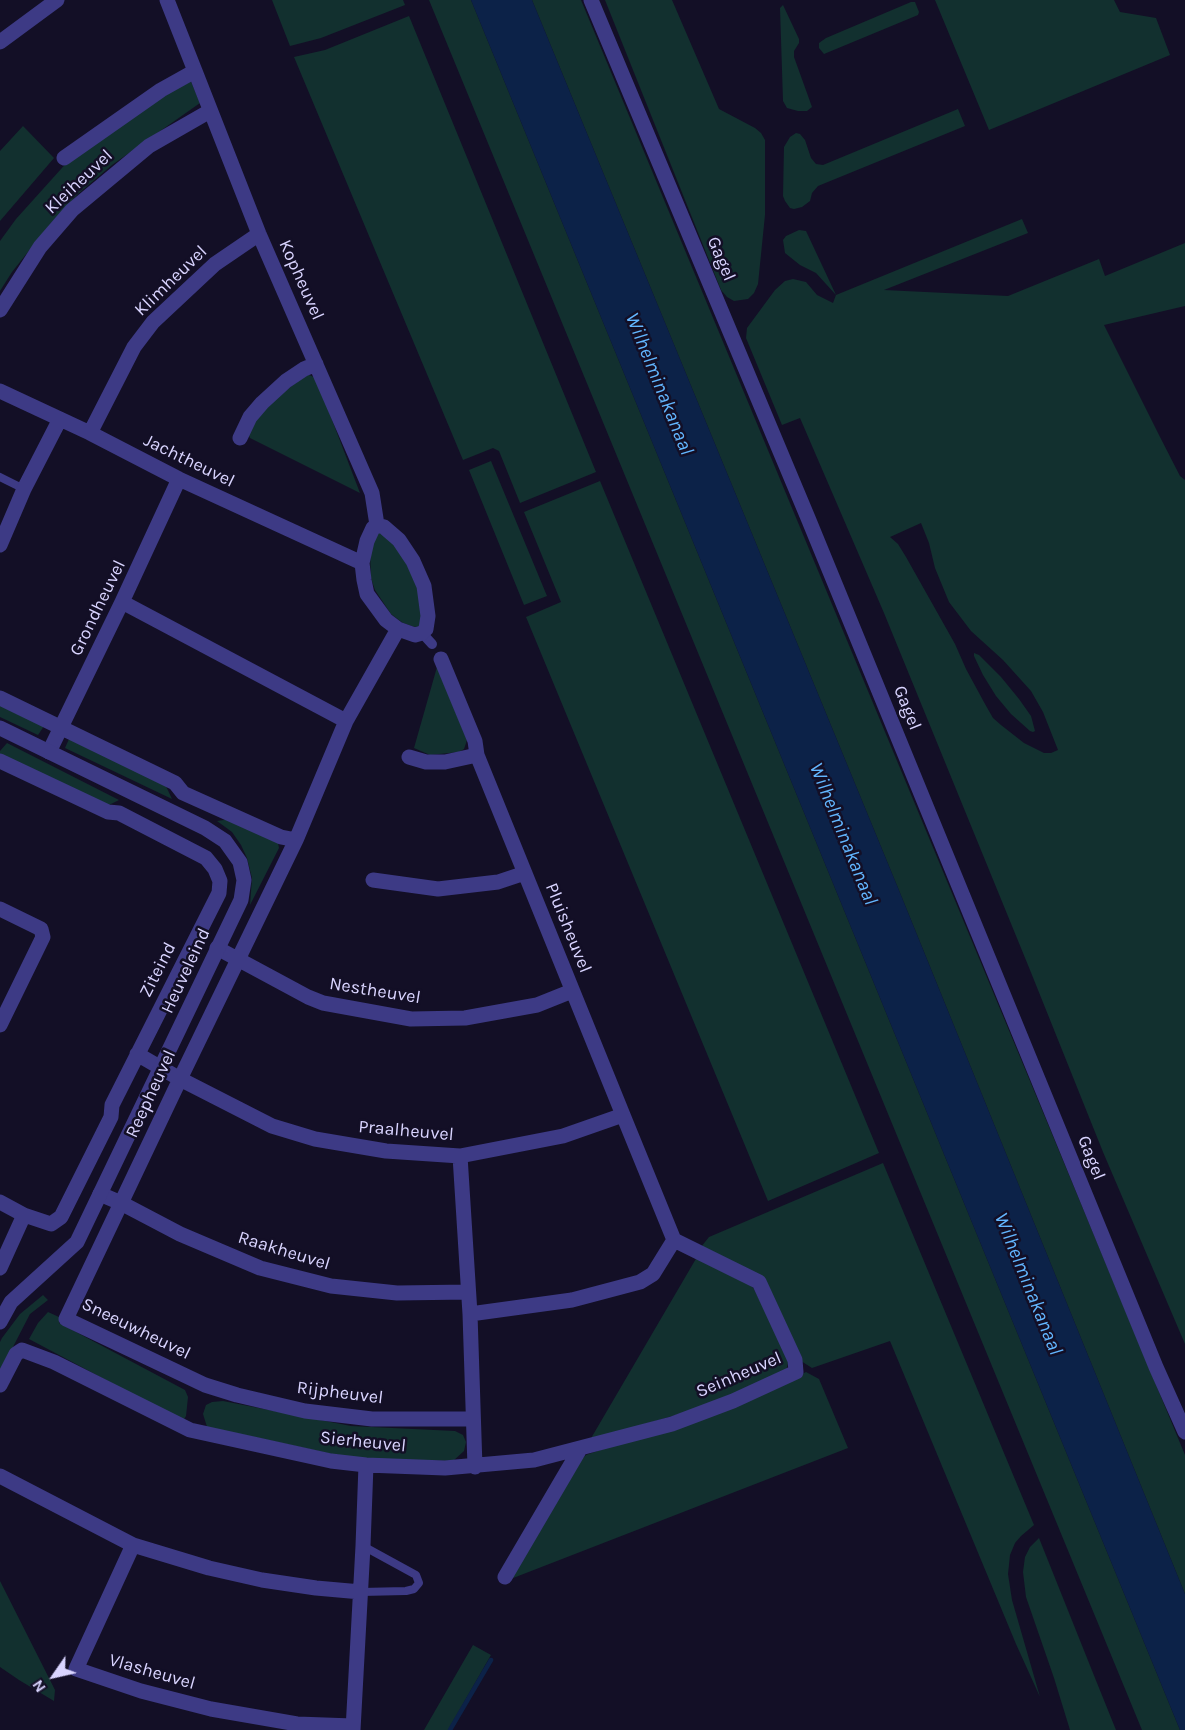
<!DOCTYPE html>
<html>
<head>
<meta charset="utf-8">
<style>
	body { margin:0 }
	#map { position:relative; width:1185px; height:1730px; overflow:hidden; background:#130f26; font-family:Karla,sans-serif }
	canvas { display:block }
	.north { position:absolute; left:24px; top:1646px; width:60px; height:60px; -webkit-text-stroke:4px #130f26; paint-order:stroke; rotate:236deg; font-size:16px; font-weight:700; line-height:24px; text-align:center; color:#d9d4ff }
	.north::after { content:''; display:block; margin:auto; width:21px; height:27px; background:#d9d4ff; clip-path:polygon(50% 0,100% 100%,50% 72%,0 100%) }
</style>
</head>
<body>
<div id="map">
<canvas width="1185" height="1730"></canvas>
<div class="north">N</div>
</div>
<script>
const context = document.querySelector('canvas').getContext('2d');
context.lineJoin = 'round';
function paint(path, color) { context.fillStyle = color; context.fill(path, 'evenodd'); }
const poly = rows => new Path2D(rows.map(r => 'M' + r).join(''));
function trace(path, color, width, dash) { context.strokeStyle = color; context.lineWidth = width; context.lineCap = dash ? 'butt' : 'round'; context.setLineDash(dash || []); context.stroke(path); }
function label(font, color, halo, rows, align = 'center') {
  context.font = font + ' Karla,sans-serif'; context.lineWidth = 5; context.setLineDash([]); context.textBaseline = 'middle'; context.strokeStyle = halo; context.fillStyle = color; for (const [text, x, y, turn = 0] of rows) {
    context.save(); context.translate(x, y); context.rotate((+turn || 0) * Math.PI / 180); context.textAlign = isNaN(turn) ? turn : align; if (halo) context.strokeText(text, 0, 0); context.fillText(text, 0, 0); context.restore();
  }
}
paint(poly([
	[272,0,403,0,405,5,321,38,290,46],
	[429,0,471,0,1180,1730,1142,1730],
	[532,0,581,0,1133,1329,1185,1455,1185,1594,898,888],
	[605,0,672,0,719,109,755,128,761,133,765,140,765,215,758,284,754,293,748,299,734,301,727,297,721,290],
	[935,0,1114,0,1120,12,1156,18,1170,55,989,130],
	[911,2,915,2,919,12,918,15,824,54,819,48,819,43,826,38],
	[783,5,799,39,799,43,794,51,794,57,812,107,807,111,798,111,787,108,783,101,780,8],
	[409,16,596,472,520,503,499,451,493,448,463,460,294,57,325,50],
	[190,79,200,103,112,165,78,194,51,223,12,272,0,291,0,241,16,219,70,159],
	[958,109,965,126,818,186,812,193,810,201,802,207,794,209,790,208,785,201,783,196,784,147,790,137,796,133,800,134,805,140,811,158,816,164,823,165],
	[23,126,54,158,0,221,0,151],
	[1022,219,1028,233,884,290,1008,296,1099,259,1105,276,1185,243,1185,306,1104,325,1160,437,1180,476,1185,480,1185,1344,1103,1152,1030,970,884,613,800,418,782,425,746,338,747,328,775,290,785,281,793,279,806,282,817,295,833,303,836,295,816,273,800,265,785,253,783,240,786,236,799,230,806,231,836,295],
	[921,523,929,543,935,568,949,602,971,631,1003,660,1031,691,1043,712,1058,750,1051,753,1044,753,1024,743,1001,725,993,718,985,704,966,669,955,644,906,557,898,544,890,537],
	[307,374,316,378,360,493,250,438,247,431,265,407],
	[491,461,547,596,524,605,469,470],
	[600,481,879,1153,768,1201,526,617,561,602,524,512],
	[386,532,395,543,419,587,424,616,421,626,415,627,403,623,391,614,375,590,371,578,370,553,377,533],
	[974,653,979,655,1001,677,1019,699,1031,716,1035,731,1033,732,1030,731,1011,714,996,696,983,675,974,656],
	[437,667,467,740,464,749,459,752,430,755,414,748],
	[0,705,44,726,38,735,0,717],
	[69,739,165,784,172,799,65,748],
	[7,743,119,800,105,807,0,756,0,751],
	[231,819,278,843,279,848,250,905,252,878,247,858,241,845,232,832,217,821],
	[883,1163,1034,1525,1021,1536,1015,1543,1010,1555,1008,1574,1012,1600,1040,1697,1016,1644,890,1341,812,1368,801,1361,764,1280,701,1247,709,1237],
	[697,1257,749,1283,754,1289,789,1359,786,1371,707,1406,590,1440],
	[43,1295,48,1300,30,1314,0,1372,0,1342,2,1338,20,1314],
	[48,1312,59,1317,59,1323,185,1390,188,1397,186,1416,183,1421,29,1339,38,1323],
	[806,1372,819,1379,848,1448,508,1580,574,1466,586,1455,770,1391],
	[223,1401,351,1426,455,1431,463,1435,466,1442,464,1451,453,1461,377,1460,332,1454,207,1427,203,1414,206,1405,212,1402],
	[1039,1538,1095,1678,1116,1730,1070,1730,1054,1678,1026,1597,1023,1572,1025,1557,1030,1547],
	[0,1581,55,1690,54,1701,19,1680,0,1667],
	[473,1645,491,1655,448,1730,424,1730]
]), '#12302f');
paint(poly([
	[471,0,532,0,898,888,1185,1594,1185,1730,1180,1730]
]), '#0c2248');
trace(poly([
	[450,1730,491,1660]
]), '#0c2248', 4.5);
trace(poly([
	[0,477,24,489],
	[361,1592,406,1591,414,1589,419,1583,416,1575,363,1546]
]), '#3d3a85', 8);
trace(poly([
	[422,633,432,644]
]), '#3d3a85', 10);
trace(poly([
	[591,0,808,518,1156,1367,1185,1432],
	[0,42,57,0],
	[195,71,259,234,372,493,377,525],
	[64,158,161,90,195,71,167,0],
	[0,310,40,247,72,210,149,146,210,111],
	[0,391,90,433,179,479,362,563],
	[90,433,134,347,153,322,215,264,259,234],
	[240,438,250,417,262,403,286,381,304,369,316,364],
	[377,525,384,527,399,540,413,561,424,586,428,616,426,629,422,633,415,635,398,629,386,620,367,594,364,580,362,563,367,541,373,528,377,525],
	[0,545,24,489,60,419],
	[122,602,346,721],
	[398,629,346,721,296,840,180,1079,66,1319,205,1385,237,1395,305,1411,372,1419,473,1419],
	[441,659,475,741,477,755,623,1115],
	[0,698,175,783,183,793,281,837,296,840],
	[49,752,122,602,179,479],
	[409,757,426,762,445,762,477,755],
	[0,761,108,812,119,813,206,858,215,869,220,881,219,893,112,1105,111,1117,61,1217,51,1224,24,1215,0,1268],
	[373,880,438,889,498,882,525,873],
	[0,909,41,929,43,937,0,1025],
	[217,948,308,997,323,1003,411,1019,465,1018,537,1005,572,991],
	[137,1054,180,1079,272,1126,315,1139,386,1151,460,1156,563,1136,623,1115,674,1240],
	[460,1156,470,1314,475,1467],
	[100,1194,121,1203,180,1234,260,1268,331,1286,397,1293,468,1292],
	[0,1202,24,1215],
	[470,1314,572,1300,640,1282,653,1274,674,1240],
	[0,1385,16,1354,22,1350,54,1362,190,1430,331,1461,366,1465,445,1468,534,1460,672,1424,733,1401,796,1372,795,1360,759,1282,674,1240],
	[0,1476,133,1545,209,1568,262,1580,316,1588,361,1592],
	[133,1545,76,1669,141,1691,211,1709,297,1724,353,1726],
	[505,1577,580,1449],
	[353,1730,363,1546,366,1465]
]), '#3d3a85', 15);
trace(poly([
	[0,728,205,828,225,841,240,862,244,880,241,900,77,1242,11,1302,0,1322]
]), '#3d3a85', 15);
label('18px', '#d9d4ff', '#130f26', [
	["Kleiheuvel",79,182,-43],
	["Gagel",721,259,67],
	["Kopheuvel",301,280,66],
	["Klimheuvel",171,281,-44],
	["Jachtheuvel",189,461,26],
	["Grondheuvel",98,608,-64],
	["Gagel",907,708,68],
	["Pluisheuvel",568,928,68],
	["Ziteind",158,970,-63],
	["Heuveleind",186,971,-65],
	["Nestheuvel",375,991,9],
	["Reepheuvel",151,1094,-65],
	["Praalheuvel",406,1131,5],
	["Gagel",1091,1158,68],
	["Raakheuvel",284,1251,17],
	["Sneeuwheuvel",136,1329,26],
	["Seinheuvel",739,1375,-23],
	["Rijpheuvel",340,1393,7],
	["Sierheuvel",363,1442,6],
	["Vlasheuvel",152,1672,16]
]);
label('italic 20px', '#62b6ff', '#130f26', [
	["Wilhelminakanaal",659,384,68],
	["Wilhelminakanaal",843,834,68],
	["Wilhelminakanaal",1028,1284,68]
]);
</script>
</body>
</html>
